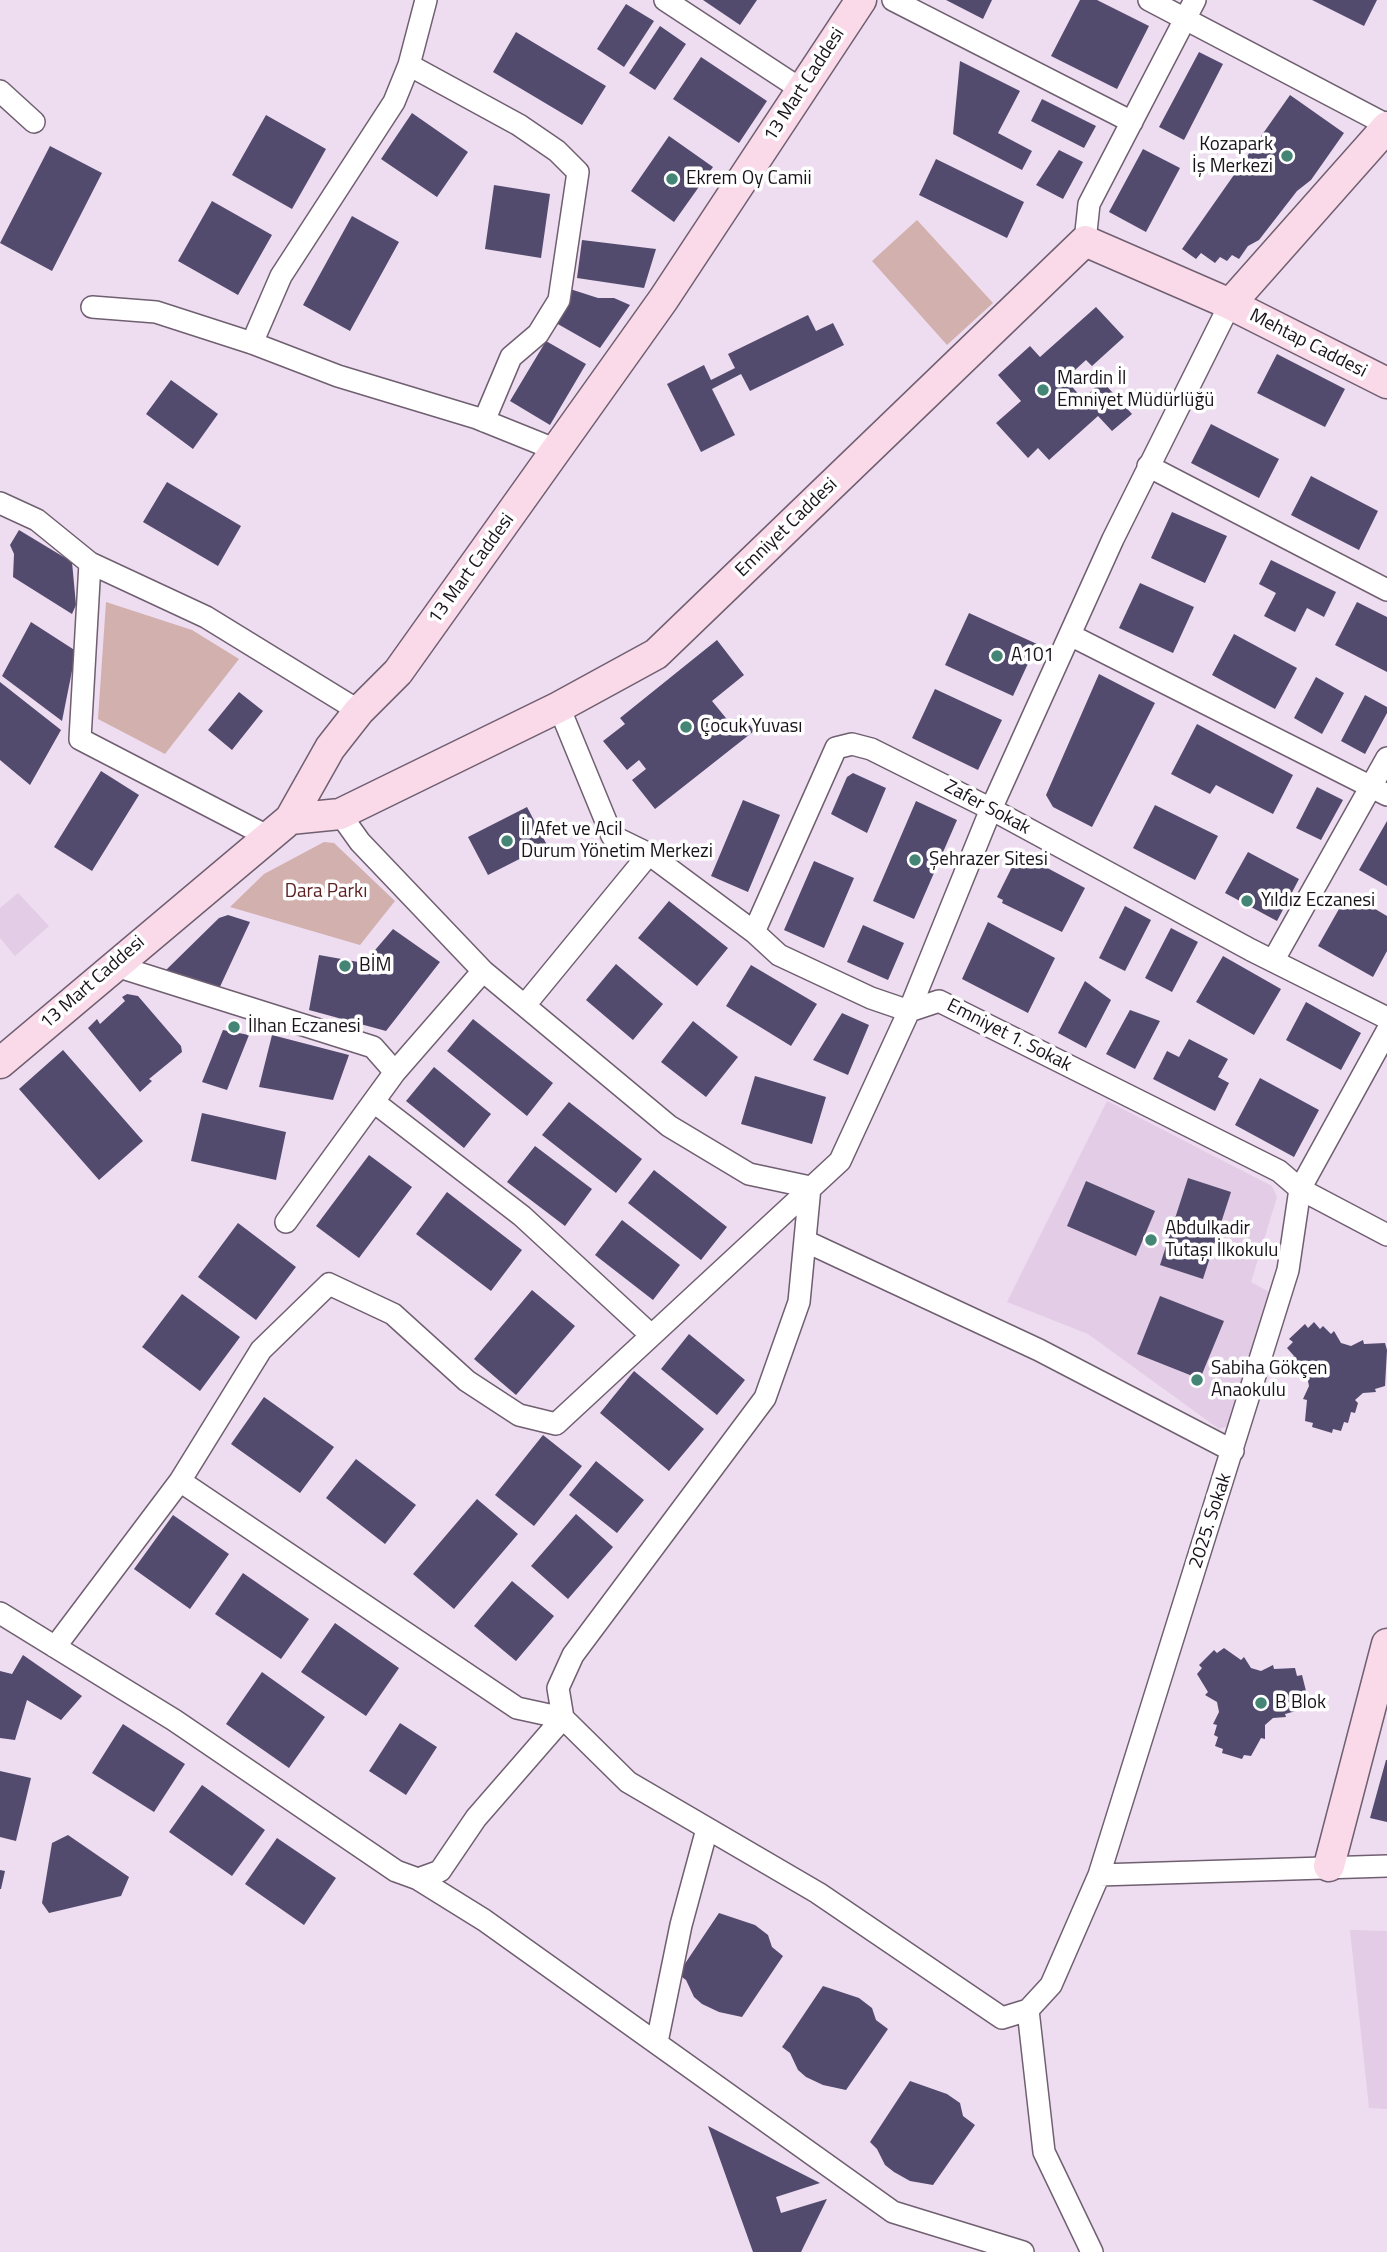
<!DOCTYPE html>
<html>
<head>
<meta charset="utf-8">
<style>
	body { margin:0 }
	canvas { display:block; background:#eedcf0 }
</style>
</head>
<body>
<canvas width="1387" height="2252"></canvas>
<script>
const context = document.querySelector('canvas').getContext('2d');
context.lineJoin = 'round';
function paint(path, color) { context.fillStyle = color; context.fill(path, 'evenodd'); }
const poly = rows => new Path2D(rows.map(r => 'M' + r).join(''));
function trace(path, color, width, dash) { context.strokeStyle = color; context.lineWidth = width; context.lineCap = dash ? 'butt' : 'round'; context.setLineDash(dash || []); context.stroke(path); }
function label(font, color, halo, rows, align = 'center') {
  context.font = font + ' "Titillium Web",sans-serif'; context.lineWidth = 7; context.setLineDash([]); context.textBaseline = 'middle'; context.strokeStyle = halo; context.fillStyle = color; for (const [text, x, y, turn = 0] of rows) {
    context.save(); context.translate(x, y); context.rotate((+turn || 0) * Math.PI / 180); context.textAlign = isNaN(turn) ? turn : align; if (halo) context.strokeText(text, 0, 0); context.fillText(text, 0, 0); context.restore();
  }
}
paint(poly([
	[18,893,49,926,15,956,0,938,0,908],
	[1107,1101,1272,1186,1277,1197,1251,1282,1269,1292,1228,1426,1219,1429,1088,1334,1007,1302],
	[1350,1930,1387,1931,1387,2109,1369,2108]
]), '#e3cce5');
paint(poly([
	[917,220,993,303,947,345,872,261],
	[106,602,192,630,239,659,165,754,98,719],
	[324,842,334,843,395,901,360,945,230,907,264,874]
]), '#d1b0ad');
paint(poly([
	[703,0,757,0,740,25],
	[946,0,992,0,983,19],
	[1080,0,1097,0,1149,26,1117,89,1051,56],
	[1312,0,1377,0,1364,26],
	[626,4,654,21,624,67,597,49],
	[660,26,686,44,655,90,629,73],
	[516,32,606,86,582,125,493,72],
	[1199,52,1223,64,1184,140,1159,127],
	[701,57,767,101,739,143,673,99],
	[960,61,1020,91,998,133,1032,151,1022,170,953,134],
	[1290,95,1344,133,1311,180,1297,191,1259,240,1248,246,1239,259,1232,255,1227,261,1220,257,1215,263,1201,253,1196,259,1182,249],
	[1042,99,1096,126,1084,148,1031,121],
	[412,113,468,152,437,197,381,159],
	[266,115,326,149,292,209,232,175],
	[669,136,713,167,674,222,631,191],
	[50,146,102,173,52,271,0,243],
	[1143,149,1180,168,1146,232,1109,212],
	[1059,150,1083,162,1063,199,1036,185],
	[936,159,1024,202,1007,238,919,195],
	[494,185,550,194,541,258,485,249],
	[212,201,272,235,238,295,178,261],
	[352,216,399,242,350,331,303,305],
	[582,240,656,249,644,288,577,278],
	[570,289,598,298,614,298,630,305,600,348,556,323],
	[1096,307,1124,337,1092,366,1086,360,1065,379,1083,399,1102,381,1132,414,1112,431,1098,416,1049,460,1038,448,1028,458,996,423,1021,401,998,375,1030,346,1040,357],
	[808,315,816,331,833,323,844,345,750,391,741,374,712,389,735,435,701,452,667,384,704,365,711,380,735,368,728,354],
	[546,341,586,364,550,425,510,401],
	[1277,354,1345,389,1325,427,1257,393],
	[171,380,218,414,193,449,146,414],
	[1211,424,1279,459,1259,498,1191,463],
	[1311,476,1378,511,1359,550,1291,515],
	[167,482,241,526,218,566,143,522],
	[1172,512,1227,536,1205,583,1151,558],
	[19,530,72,562,76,605,72,614,13,577,14,554,10,545],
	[1271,560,1336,592,1324,617,1307,608,1295,632,1264,616,1276,593,1259,584],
	[1140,583,1194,607,1173,653,1119,628],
	[1357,602,1387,617,1387,672,1335,645],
	[969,613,1037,644,1013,696,945,665],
	[31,622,76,651,62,721,2,676],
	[1234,634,1297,668,1275,709,1212,675],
	[717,640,744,675,712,701,730,723,741,714,754,731,655,809,632,780,646,769,639,760,627,770,603,741,625,724,620,718],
	[1099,674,1155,703,1092,827,1053,807,1046,795],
	[1316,677,1344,693,1322,734,1294,718],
	[0,682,61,730,30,785,0,760],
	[935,689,1002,720,978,770,912,738],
	[239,692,263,711,232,750,208,730],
	[1365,695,1387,707,1387,713,1365,754,1341,741],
	[1197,724,1293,775,1273,814,1216,785,1210,794,1171,774],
	[101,771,139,795,92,871,54,847],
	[853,773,886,788,867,833,831,814,847,777],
	[1317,787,1343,800,1321,840,1296,828],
	[743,800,780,815,748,892,711,876],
	[916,801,957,820,914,919,873,901],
	[1155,805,1218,836,1195,880,1133,848],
	[527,807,547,845,488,875,468,837],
	[1387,821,1387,886,1359,870],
	[1248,852,1299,879,1277,921,1225,893],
	[1019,853,1085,888,1062,932,1002,903,1003,900,997,897],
	[814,861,854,878,824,948,784,930],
	[1348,893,1387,916,1387,951,1373,977,1318,946],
	[669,901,728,948,697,986,638,938],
	[1125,906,1151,920,1125,971,1099,958],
	[228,915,250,922,218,991,166,970,219,918],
	[988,922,1055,958,1028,1013,962,979],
	[863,925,904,943,888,980,847,962],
	[1171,928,1198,942,1172,992,1145,978],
	[393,929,440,962,386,1031,309,1010,319,955,364,963],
	[1223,956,1281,989,1254,1035,1196,1002],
	[616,964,663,1004,633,1040,586,1000],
	[751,965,817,1004,791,1046,726,1006],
	[1085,981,1111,1000,1086,1048,1058,1033],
	[127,994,138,996,181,1046,182,1052,149,1079,152,1081,140,1092,88,1028,97,1019,100,1024,125,1001,122,997],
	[1306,1002,1361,1033,1341,1070,1286,1040],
	[1130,1010,1160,1021,1135,1069,1106,1054],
	[842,1013,869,1025,848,1075,813,1060],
	[473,1019,553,1083,527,1116,447,1051],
	[693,1021,738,1057,706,1097,661,1062],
	[223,1030,249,1035,227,1090,202,1082],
	[272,1035,349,1055,333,1100,259,1087],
	[1189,1039,1228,1059,1218,1077,1229,1083,1215,1111,1153,1079,1167,1051,1179,1057],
	[63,1050,143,1141,99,1180,19,1089],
	[434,1067,491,1114,464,1148,406,1101],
	[755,1076,826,1097,812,1144,741,1124],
	[1260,1078,1319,1110,1294,1157,1235,1125],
	[569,1102,642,1159,616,1193,542,1135],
	[202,1113,286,1132,276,1180,191,1161],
	[535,1146,592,1189,565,1226,507,1182],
	[369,1155,412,1187,359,1258,316,1226],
	[654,1170,727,1227,701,1260,628,1203],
	[1188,1178,1231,1192,1203,1279,1160,1265],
	[1086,1181,1155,1211,1136,1256,1067,1226],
	[447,1192,522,1250,491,1291,416,1234],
	[622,1220,680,1265,653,1300,595,1255],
	[238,1223,296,1267,256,1320,198,1277],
	[532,1290,575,1326,516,1395,474,1359],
	[182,1294,240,1337,200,1391,142,1347],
	[1160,1296,1224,1321,1200,1379,1137,1354],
	[1314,1322,1320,1329,1323,1326,1331,1334,1334,1331,1341,1343,1351,1346,1363,1340,1364,1344,1385,1343,1387,1350,1385,1386,1375,1389,1376,1392,1363,1393,1355,1400,1358,1403,1355,1413,1351,1412,1348,1423,1344,1422,1341,1431,1333,1429,1332,1433,1312,1427,1313,1423,1305,1421,1307,1400,1303,1399,1309,1386,1307,1376,1295,1369,1298,1366,1291,1358,1294,1356,1287,1348,1293,1342,1289,1339,1305,1324,1308,1328],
	[689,1334,745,1380,717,1415,661,1369],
	[634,1371,704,1429,669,1471,600,1413],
	[264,1397,334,1447,300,1493,231,1444],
	[543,1435,582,1466,534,1526,495,1495],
	[356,1459,416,1505,385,1544,326,1498],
	[596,1461,644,1500,617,1533,569,1495],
	[477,1499,518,1534,454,1609,413,1574],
	[576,1514,613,1547,568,1599,531,1566],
	[173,1515,229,1554,190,1609,134,1569],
	[243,1573,309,1619,281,1659,215,1614],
	[512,1581,554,1616,516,1661,474,1626],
	[335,1623,399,1668,366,1716,301,1672],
	[1224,1648,1241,1660,1244,1657,1251,1668,1261,1671,1273,1665,1274,1669,1295,1668,1297,1676,1302,1675,1307,1695,1303,1696,1304,1705,1295,1707,1296,1711,1285,1714,1286,1717,1273,1718,1265,1725,1265,1739,1261,1738,1251,1756,1244,1755,1242,1759,1222,1753,1223,1749,1215,1746,1218,1737,1214,1735,1217,1725,1213,1724,1219,1712,1217,1702,1205,1695,1208,1692,1197,1674,1202,1668,1199,1665,1214,1650,1217,1653],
	[23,1655,82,1696,61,1720,27,1700,15,1740,0,1738,0,1671,12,1674],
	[262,1672,325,1717,289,1768,226,1724],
	[400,1723,437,1747,406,1795,369,1771],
	[123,1724,185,1764,154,1812,92,1773],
	[1386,1760,1387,1760,1387,1822,1370,1818],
	[0,1771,31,1778,16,1841,0,1837],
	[202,1785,265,1830,232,1876,169,1832],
	[68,1835,129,1877,121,1896,49,1913,42,1903,52,1843],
	[277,1838,336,1878,304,1925,245,1884],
	[0,1870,5,1871,1,1889,0,1889],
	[719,1913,755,1925,768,1935,772,1947,783,1956,742,2017,719,2012,702,2004,694,1997,686,1980,678,1974],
	[823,1986,859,1998,872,2008,876,2020,888,2029,846,2090,823,2085,806,2077,798,2070,790,2053,782,2047],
	[910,2081,947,2094,960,2103,963,2116,975,2125,933,2185,910,2181,894,2172,885,2165,877,2149,870,2142],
	[708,2126,820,2183,776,2197,781,2213,827,2199,801,2252,753,2252]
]), '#534b6e');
const street = poly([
	[665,0,802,90],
	[893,0,1132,122],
	[1149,0,1387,125],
	[409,65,519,125,557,151,578,172,559,300,538,334,511,357,484,421],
	[0,91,34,122],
	[1085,241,1089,204,1195,0],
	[92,307,156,312,252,343,338,376,477,418,554,449],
	[252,343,281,276,394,102,409,65,426,0],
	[1148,466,1387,590],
	[0,503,37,520,90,563,206,617,359,711],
	[90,563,80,739,267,836],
	[1070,635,1387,795],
	[559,707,612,836,649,854,754,932,779,955,871,998,909,1011,939,1001,1279,1171,1300,1189,1387,1235],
	[340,814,360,842,483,971,669,1126,749,1174,810,1187],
	[754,932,836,748,852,744,871,749,991,809,1251,950,1387,1018],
	[1273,961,1387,758],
	[113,965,373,1047,395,1072],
	[525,1005,649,854],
	[374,1102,522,1216,651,1335],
	[810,1187,799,1302,765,1398,573,1655,558,1688,563,1718,628,1782,818,1893,1002,2018,1028,2010,1051,1985,1099,1875,1288,1270,1300,1189,1387,1031],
	[286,1222,395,1072,483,971],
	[805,1241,1039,1350,1233,1451],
	[0,1613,174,1720,396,1871,418,1879,440,1871,476,1818,563,1718,517,1708,180,1481],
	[55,1647,180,1481,261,1350,329,1284,393,1314,467,1381,519,1415,556,1424,840,1161,909,1011,991,809,1113,539,1230,304],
	[1099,1875,1387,1866],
	[418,1879,484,1920,893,2212,1023,2252],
	[1028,2010,1044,2152,1092,2252],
	[657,2042,681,1925,707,1829]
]);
const secondary = poly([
	[1230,304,1387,383],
	[290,819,340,814,559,707,656,654,1085,241,1230,304,1387,127],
	[0,1063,290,819,330,748,359,711,398,672,663,300,861,0],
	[1329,1866,1387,1644]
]);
trace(street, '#6f5f70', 24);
trace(secondary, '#6f5f70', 33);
trace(street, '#fff', 21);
trace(secondary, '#fadae8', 30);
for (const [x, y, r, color] of [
	[1287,156,7,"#448575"],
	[672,179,7,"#448575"],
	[1043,390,7,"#448575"],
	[997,656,7,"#448575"],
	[686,727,7,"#448575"],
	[507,841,7,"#448575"],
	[915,860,7,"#448575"],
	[1247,901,7,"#448575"],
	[345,966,7,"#448575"],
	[234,1027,7,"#448575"],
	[1151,1240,7,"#448575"],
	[1197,1380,7,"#448575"],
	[1261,1703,7,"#448575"]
]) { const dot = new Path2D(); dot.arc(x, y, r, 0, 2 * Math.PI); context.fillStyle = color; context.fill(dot); trace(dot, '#fff', 2.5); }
label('19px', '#19131a', '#fff', [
	["13 Mart Caddesi",805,85,-57],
	["Mehtap Caddesi",1308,344,27],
	["Emniyet Caddesi",787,528,-44],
	["13 Mart Caddesi",472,569,-54],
	["Zafer Sokak",987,808,28],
	["13 Mart Caddesi",93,983,-41],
	["Emniyet 1. Sokak",1009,1036,27],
	["2025. Sokak",1211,1521,-72]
]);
label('19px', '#19131a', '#fff', [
	["Kozapark",1273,145,"right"],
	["İş Merkezi",1273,167,"right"],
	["Ekrem Oy Camii",686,179],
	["Mardin İl",1057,379],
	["Emniyet Müdürlüğü",1057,401],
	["A101",1011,656],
	["Çocuk Yuvası",700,727],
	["İl Afet ve Acil",521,830],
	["Durum Yönetim Merkezi",521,852],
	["Şehrazer Sitesi",929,860],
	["Yıldız Eczanesi",1261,901],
	["BİM",359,966],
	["İlhan Eczanesi",248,1027],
	["Abdulkadir",1165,1229],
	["Tutaşı İlkokulu",1165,1251],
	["Sabiha Gökçen",1211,1369],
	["Anaokulu",1211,1391],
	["B Blok",1275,1703]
], 'left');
label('19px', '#5e2223', '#fff', [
	["Dara Parkı",326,892]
]);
</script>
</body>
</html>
